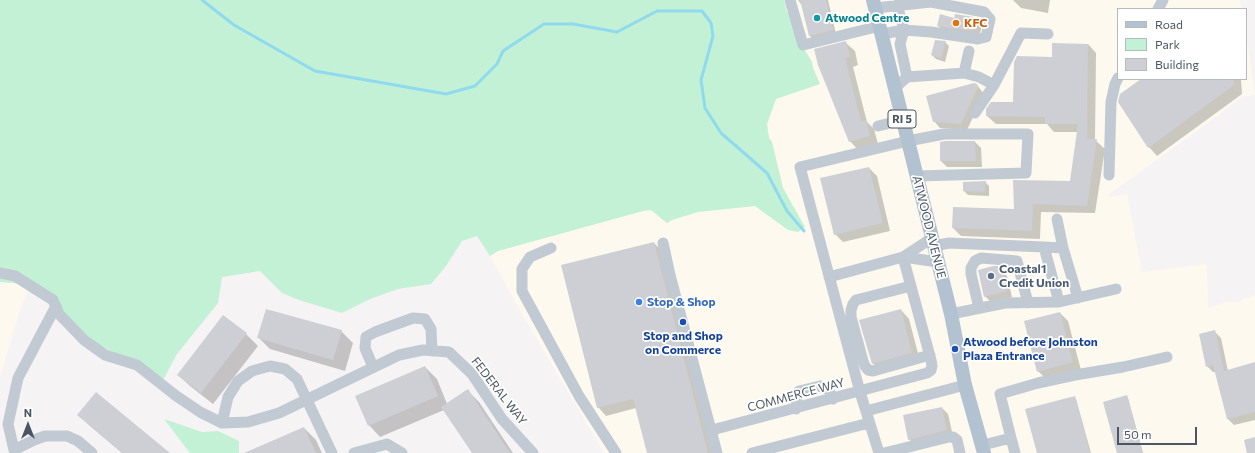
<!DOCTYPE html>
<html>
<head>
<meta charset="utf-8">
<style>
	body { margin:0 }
	#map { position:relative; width:1255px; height:453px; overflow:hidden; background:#f5f3f3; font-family:Commissioner,sans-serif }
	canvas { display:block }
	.legend { position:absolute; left:1117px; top:8px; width:130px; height:72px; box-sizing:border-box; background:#fff; border:1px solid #b7bbc0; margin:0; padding:5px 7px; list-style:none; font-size:12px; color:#4a5661 }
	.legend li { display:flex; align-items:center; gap:8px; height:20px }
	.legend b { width:20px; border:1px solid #b7bbc0 }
	.north { position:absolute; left:8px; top:405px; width:40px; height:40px; -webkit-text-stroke:3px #fff; paint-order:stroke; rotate:0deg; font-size:11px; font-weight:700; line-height:16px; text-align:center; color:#4a5661 }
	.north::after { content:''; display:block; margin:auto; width:14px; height:18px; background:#4a5661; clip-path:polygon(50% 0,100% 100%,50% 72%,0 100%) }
	.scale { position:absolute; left:1117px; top:427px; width:80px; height:18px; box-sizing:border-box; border:2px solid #4a5661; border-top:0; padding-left:5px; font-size:12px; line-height:14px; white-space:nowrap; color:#4a5661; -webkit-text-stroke:3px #fff; paint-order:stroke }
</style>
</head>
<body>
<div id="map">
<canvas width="1255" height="453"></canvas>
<ul class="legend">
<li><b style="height:5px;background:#b3c2d1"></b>Road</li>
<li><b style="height:11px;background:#c3f1d5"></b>Park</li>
<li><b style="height:11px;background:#cdcfd5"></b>Building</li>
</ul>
<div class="north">N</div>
<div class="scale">50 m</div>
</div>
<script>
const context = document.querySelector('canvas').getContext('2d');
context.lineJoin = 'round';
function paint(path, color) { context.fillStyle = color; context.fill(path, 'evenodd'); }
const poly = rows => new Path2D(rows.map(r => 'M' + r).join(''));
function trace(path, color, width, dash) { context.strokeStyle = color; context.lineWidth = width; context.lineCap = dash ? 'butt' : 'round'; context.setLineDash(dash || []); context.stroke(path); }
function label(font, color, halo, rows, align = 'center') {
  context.font = font + ' Commissioner,sans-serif'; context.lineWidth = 3.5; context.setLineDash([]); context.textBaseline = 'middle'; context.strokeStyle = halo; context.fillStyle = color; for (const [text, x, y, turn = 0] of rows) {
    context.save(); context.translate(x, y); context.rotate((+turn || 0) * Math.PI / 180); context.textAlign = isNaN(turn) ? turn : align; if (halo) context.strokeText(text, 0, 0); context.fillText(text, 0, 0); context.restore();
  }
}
paint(poly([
	[784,0,1240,0,1242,9,1118,9,1118,79,1246,79,1246,35,1255,95,1241,97,1216,117,1108,195,1110,197,1127,194,1142,272,1207,264,1208,308,1226,302,1240,302,1242,300,1255,295,1255,453,604,453,518,307,490,256,498,251,643,211,651,210,667,223,672,220,698,212,755,206,788,230,798,232,804,227,783,188,772,142,769,138,767,124,776,99,820,84,813,68,812,62,801,44,795,22,787,12],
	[0,282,30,285,20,310,0,378]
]), '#fdf9ef');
paint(poly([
	[0,0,784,0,787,12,795,22,801,44,812,62,813,68,820,84,776,99,767,124,769,138,772,142,783,188,805,227,798,232,788,230,755,206,698,212,672,220,667,223,651,210,643,211,498,251,490,256,477,236,462,241,446,266,431,284,398,289,370,299,342,313,299,300,282,293,260,271,222,277,218,303,177,354,163,380,147,368,92,342,62,312,24,284,0,282],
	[164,419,202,432,218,431,239,441,239,453,190,453]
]), '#c3f1d5');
paint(poly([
	[798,0,828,0,836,34,814,40,810,36,803,7],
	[1013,0,1050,0,1048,13,1021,8],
	[974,18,982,26,979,37,945,32,938,26,955,19],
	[945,42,949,46,945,62,936,59,932,55],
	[846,43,855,51,858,65,853,67,867,122,874,129,878,144,858,150,850,141,819,65],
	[1088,44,1096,53,1095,140,1105,149,1095,213,1041,212,1040,239,961,236,953,228,1015,210,1071,182,1078,132,1054,132,1047,124,996,124,987,116,1014,103,1053,58],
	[1143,79,1241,79,1242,94,1157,156,1149,147,1119,102],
	[977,85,984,94,967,130,940,128,934,121],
	[975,142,981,148,982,167,947,167,941,161,941,143],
	[869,168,877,176,890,231,843,242,835,234],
	[985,182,989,186,989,196,968,195,964,191],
	[654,243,662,251,713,453,648,453,636,408,606,416,598,407],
	[997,267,1007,276,1012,297,992,303,985,296],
	[901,310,909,319,920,361,881,372,873,363],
	[1060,313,1068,321,1081,370,1046,379,1038,371],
	[341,331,353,343,345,371,270,349,258,337],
	[1215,332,1221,338,1228,371,1255,363,1255,420,1234,425,1228,419,1216,372,1213,372,1207,366],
	[246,334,258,346,213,404,190,386,178,375],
	[425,367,437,379,447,404,467,390,479,402,513,453,473,453,444,410,380,437,369,425],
	[1127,396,1128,398,1143,453,1118,453],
	[1074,397,1076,399,1091,453,1038,453],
	[942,408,948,414,953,436,915,446,909,439],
	[79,415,168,453,122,453,90,426],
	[304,428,316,440,322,453,254,453]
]), '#0003');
trace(poly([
	[202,0,234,25,315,71,446,94,475,86,497,64,503,51,544,24,573,24,617,32,657,11,702,11,711,23,713,36,701,80,705,108,721,133,767,173,787,211,804,231]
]), '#90daee', 3);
paint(poly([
	[800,0,826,0,833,30,809,36],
	[940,14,954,18,955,14,974,17,974,19,976,19,973,31,937,26],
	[935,40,946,41,941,58,931,55],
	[846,41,850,57,845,58,861,121,866,120,870,136,849,142,818,65,814,49],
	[1052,43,1088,44,1087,139,1097,139,1087,206,1033,204,1032,231,952,228,953,207,1014,209,1013,180,1070,181,1078,124,1045,124,1045,117,986,116,986,109,991,102,1013,102,1014,62,1017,56,1052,57],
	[1141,79,1234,79,1234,85,1148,148,1118,102,1120,94],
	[974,83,977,84,978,87,961,124,933,122,926,96],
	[945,141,975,141,976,161,940,161,940,142],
	[869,167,883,223,834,235,820,178],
	[986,181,985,192,963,191,963,182],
	[654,242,708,453,647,453,633,399,597,408,561,265],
	[993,266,998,266,998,269,1001,268,1007,291,984,297,978,270],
	[266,309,342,330,333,360,257,338],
	[901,309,912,353,872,364,859,320],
	[1060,312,1073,362,1037,372,1024,321],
	[223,315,247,333,201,393,177,375],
	[1215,330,1224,371,1255,362,1255,412,1227,419,1213,365,1206,367,1199,334],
	[425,366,438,396,368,426,355,396],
	[468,389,510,453,472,453,441,407],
	[96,392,170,453,123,453,77,415],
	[1127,395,1143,453,1117,453,1103,402],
	[1075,396,1090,453,1037,453,1025,409],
	[942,407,947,430,908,440,903,415],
	[304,427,316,453,244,453],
	[1255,437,1255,453,1247,453,1244,440]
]), '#cdcfd5');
trace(poly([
	[790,0,803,45,880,26],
	[875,8,931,2,984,12,990,19,986,37,978,39,931,32,904,30,882,34],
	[1158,9,1163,0],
	[964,73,979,77,994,85,1021,33,1048,34],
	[907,77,964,73,969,51],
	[895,88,907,77,900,44,904,30,897,5],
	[975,113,994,85],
	[878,126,903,120],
	[1109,175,1111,102,1115,84,1118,78],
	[1057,219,1063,248],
	[663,243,670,275,717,453],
	[934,246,949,243,1044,247,1059,302,1005,303,951,314],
	[1044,247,1063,248,1078,298],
	[551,248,530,257,522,269,522,291,579,396,616,453],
	[903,257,938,262],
	[0,273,15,276,53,300,59,314,84,340,105,355,137,365,175,395,200,412,222,423,248,422,279,413,399,355,423,350,449,352,472,374,502,419,533,453],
	[829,277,903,257,932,238],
	[911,286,864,298,856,300,853,304,851,310,851,317,863,361,865,366,868,370,873,371,930,355],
	[1059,302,1116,289],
	[979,308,971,274,971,268,975,261,981,258,1017,261,1028,303],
	[373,367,365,348,366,337,375,332,413,318,425,319,431,329,432,351],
	[796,409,797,395,799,391,820,386,828,389,833,399],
	[866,411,965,385],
	[222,423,228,397,238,381,252,371,270,366,285,369,297,379,332,453],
	[712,430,927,373,931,370,932,366,931,360,903,257],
	[1011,438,1015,453],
	[983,445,1011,438,1000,394,1038,383,1075,375,1123,367,1167,357],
	[14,450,34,440,45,436,67,436,78,441,92,453],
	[16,453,14,450,8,424,18,378,56,306],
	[354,453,387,444,402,453],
	[752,453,869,423],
	[879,453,860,392,800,167,908,141,944,134,1028,134,1026,173,916,176],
	[884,453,949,437,953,437,957,440,960,453]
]), '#c1cad2', 11);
trace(poly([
	[873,0,951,314,965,385,984,453]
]), '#b3c2d1', 14);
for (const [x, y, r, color] of [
	[817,18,4,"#0f9aa8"],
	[956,23,4,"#e8710a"],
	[991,276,4,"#5c6f8a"],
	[639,302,4,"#3f7fe0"],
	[683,322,4,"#1a4fb4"],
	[955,349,4,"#1a4fb4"]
]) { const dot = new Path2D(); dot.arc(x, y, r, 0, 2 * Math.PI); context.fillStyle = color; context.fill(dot); trace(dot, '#fff', 1.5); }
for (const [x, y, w] of [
	[902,119,28]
]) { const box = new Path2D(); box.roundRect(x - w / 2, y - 9, w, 18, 3); context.fillStyle = '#fff'; context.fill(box); trace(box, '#4a5661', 1); }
label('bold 11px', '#4a5661', null, [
	["RI 5",902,119]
]);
label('bold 12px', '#0d838f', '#fff', [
	["Atwood Centre",825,18]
], 'left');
label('bold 12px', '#c56008', '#fff', [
	["KFC",964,23]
], 'left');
label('12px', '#4a5661', '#fff', [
	["ATWOOD AVENUE",929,227,76],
	["FEDERAL WAY",499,391,52],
	["COMMERCE WAY",796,395,-15]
]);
label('bold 12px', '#4e5e75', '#fff', [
	["Coastal1",999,269],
	["Credit Union",999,283]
], 'left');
label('bold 12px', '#366cbe', '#fff', [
	["Stop & Shop",647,302]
], 'left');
label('bold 12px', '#164399', '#fff', [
	["Stop and Shop",683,336],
	["on Commerce",683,350],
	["Atwood before Johnston",963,342,"left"],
	["Plaza Entrance",963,356,"left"]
]);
</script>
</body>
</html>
